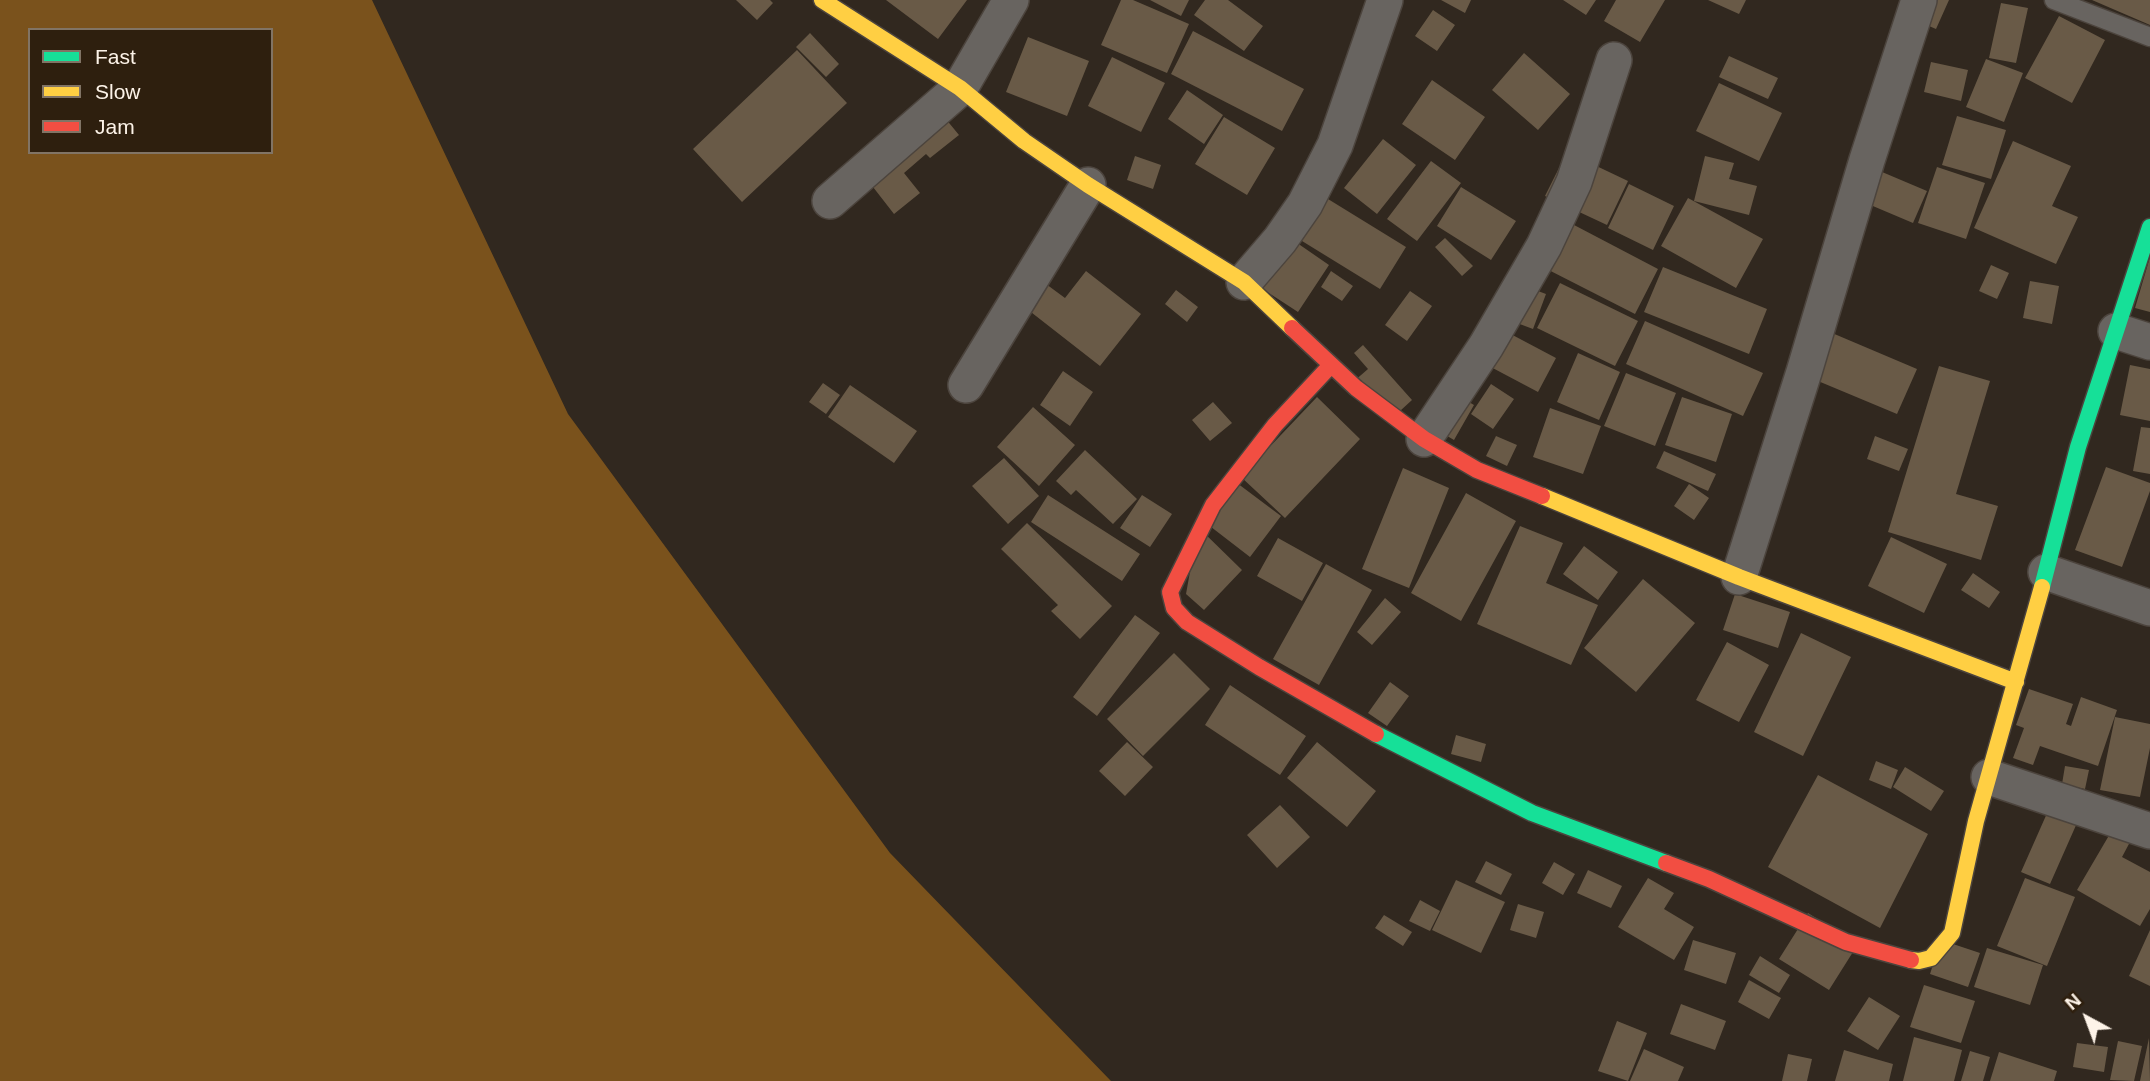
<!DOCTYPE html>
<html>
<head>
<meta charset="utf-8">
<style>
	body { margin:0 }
	#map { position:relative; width:2150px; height:1081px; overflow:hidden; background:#31281f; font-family:Arial,sans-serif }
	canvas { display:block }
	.legend { position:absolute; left:28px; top:28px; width:245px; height:126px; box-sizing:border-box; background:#2e1f0e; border:2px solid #817465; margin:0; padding:9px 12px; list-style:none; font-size:21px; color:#fdf3e8 }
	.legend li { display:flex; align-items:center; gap:14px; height:35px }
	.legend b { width:35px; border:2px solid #817465 }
	.north { position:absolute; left:2052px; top:983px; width:70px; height:70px; -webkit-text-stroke:5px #2e1f0e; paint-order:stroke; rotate:319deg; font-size:19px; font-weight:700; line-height:28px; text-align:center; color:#fdf3e8 }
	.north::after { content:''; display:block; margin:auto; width:24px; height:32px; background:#fdf3e8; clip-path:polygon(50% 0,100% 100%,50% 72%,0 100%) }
</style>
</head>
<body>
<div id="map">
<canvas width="2150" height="1081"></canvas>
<ul class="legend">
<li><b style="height:9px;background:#16e098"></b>Fast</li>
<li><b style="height:9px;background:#ffcf43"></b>Slow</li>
<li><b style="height:9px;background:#f24e42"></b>Jam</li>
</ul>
<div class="north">N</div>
</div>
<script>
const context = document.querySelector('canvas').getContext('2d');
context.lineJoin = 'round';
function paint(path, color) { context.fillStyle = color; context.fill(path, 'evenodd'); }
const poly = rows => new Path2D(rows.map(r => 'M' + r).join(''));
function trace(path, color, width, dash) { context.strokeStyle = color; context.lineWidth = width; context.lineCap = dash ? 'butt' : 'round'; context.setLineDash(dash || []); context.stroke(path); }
paint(poly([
	[0,0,372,0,568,414,890,853,1111,1081,0,1081],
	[30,30,271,30,271,152,30,152]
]), '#7a521c');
paint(poly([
	[736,0,770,0,773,3,757,20],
	[886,0,967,0,938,39],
	[1121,0,1133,0,1189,24,1167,73,1101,45],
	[1150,0,1189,0,1181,16],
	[1205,0,1228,0,1263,26,1244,51,1194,15],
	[1441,0,1471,0,1465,13],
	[1563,0,1596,0,1586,15],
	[1616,0,1665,0,1640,42,1604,21],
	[1708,0,1746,0,1739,14],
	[1924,0,1949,0,1936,29,1915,20],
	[2092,0,2150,0,2150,25],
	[2001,3,2028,8,2016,63,1989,58],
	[1433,10,1455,25,1437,51,1415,36],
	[2059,16,2105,40,2072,103,2025,78],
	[1193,31,1304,89,1282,131,1171,74],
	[810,33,839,64,826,77,796,47],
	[1028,37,1089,61,1067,116,1006,92],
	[797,50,847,103,742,202,693,149],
	[1524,53,1570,94,1538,130,1492,90],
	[1729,56,1778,78,1768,99,1719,77],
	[1112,57,1165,83,1141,132,1088,106],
	[1986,59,2023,73,2004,122,1966,107],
	[1931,62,1968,70,1961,101,1924,92],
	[1432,80,1485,117,1455,160,1402,124],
	[1719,83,1782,113,1759,161,1696,131],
	[1187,90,1223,115,1204,144,1168,119],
	[936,107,959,135,930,158,926,154,904,173,920,193,894,214,859,169],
	[1957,116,2006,130,1991,179,1942,165],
	[1224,117,1275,148,1247,195,1195,164],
	[1383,139,1416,165,1377,214,1344,188],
	[2013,141,2071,166,2052,206,2078,217,2056,264,1974,228],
	[1567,152,1628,181,1607,225,1545,196],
	[1135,156,1161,165,1153,189,1127,180],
	[1705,156,1734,163,1729,179,1757,186,1749,215,1694,201],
	[1431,161,1461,183,1417,241,1387,219],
	[1937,167,1985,183,1966,239,1918,223],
	[1875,169,1927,191,1913,223,1861,201],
	[1629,184,1674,206,1653,250,1608,228],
	[1461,187,1516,221,1491,260,1437,226],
	[1315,191,1406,247,1380,289,1289,233],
	[1688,198,1763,239,1736,288,1661,246],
	[1555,215,1658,269,1635,314,1531,261],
	[1287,236,1329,265,1298,312,1255,284],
	[1445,238,1473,266,1462,276,1435,247],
	[2150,257,2150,312,2135,308],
	[1991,265,2009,273,1997,299,1979,291],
	[1663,267,1767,309,1749,354,1644,312],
	[1086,271,1141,314,1100,366,1027,309,1046,284,1065,298],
	[1331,271,1353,286,1342,301,1321,287],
	[2030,281,2059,286,2052,324,2023,318],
	[1560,283,1638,321,1615,366,1537,328],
	[1522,285,1546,294,1533,329,1509,320],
	[1176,290,1198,307,1187,322,1165,304],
	[1410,291,1432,306,1407,341,1385,325],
	[1645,321,1763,373,1743,416,1626,364],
	[1825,330,1917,369,1897,414,1806,376],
	[1505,331,1556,358,1538,392,1487,365],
	[1363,345,1412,400,1388,422,1353,382,1368,369,1354,353],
	[1578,353,1620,372,1599,420,1557,402],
	[2130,365,2150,369,2150,421,2120,415],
	[1939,366,1990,381,1956,494,1998,506,1981,560,1888,532],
	[1063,371,1093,392,1070,426,1040,405],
	[1626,373,1676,393,1655,446,1604,426],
	[823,383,840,395,826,414,809,402],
	[1491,384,1514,399,1493,429,1471,414],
	[850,385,917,431,894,463,828,417],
	[1445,388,1474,405,1454,440,1425,423],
	[1317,397,1360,439,1285,518,1241,477],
	[1682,397,1732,414,1716,462,1665,445],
	[1213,402,1232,423,1210,441,1192,420],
	[1033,407,1075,445,1039,486,997,447],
	[1550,408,1601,426,1583,474,1533,457],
	[2141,427,2150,428,2150,474,2133,471],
	[1496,436,1517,445,1507,466,1486,456],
	[1875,436,1908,449,1899,471,1867,459],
	[1085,450,1137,499,1113,524,1076,490,1071,495,1056,481],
	[1664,451,1716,474,1708,491,1656,468],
	[1004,458,1039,496,1008,524,972,486],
	[2106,467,2150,483,2150,491,2122,567,2075,550],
	[1403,468,1449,488,1409,588,1362,569],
	[1233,480,1281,516,1250,557,1202,520],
	[1689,484,1709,498,1694,520,1674,506],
	[1466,493,1516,521,1461,621,1411,593],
	[1048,495,1140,554,1122,581,1031,522],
	[1142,495,1172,514,1150,547,1120,528],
	[1027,523,1112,606,1080,639,1051,611,1058,605,1001,549],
	[1520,526,1563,543,1546,583,1598,605,1571,665,1477,624],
	[1198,527,1242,570,1204,610,1186,594],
	[1891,537,1947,564,1924,613,1868,586],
	[1278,538,1323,563,1302,601,1257,576],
	[1584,546,1618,572,1598,600,1563,574],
	[1326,564,1372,590,1319,685,1273,659],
	[1973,573,2000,592,1989,608,1961,590],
	[1643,579,1695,623,1636,692,1584,648],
	[1735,594,1790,612,1778,648,1723,630],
	[1385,598,1401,612,1372,645,1357,632],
	[1135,615,1160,633,1097,716,1073,697],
	[1801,633,1851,657,1803,756,1754,732],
	[1727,642,1769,665,1739,722,1696,700],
	[1174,653,1210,689,1143,756,1107,719],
	[1390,682,1409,696,1387,726,1368,713],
	[1230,685,1306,736,1280,775,1205,725],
	[2029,689,2073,704,2066,724,2071,726,2081,697,2117,710,2098,766,2040,746,2033,765,2013,758,2024,728,2016,725],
	[2115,717,2150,724,2150,748,2140,797,2100,790],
	[1456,735,1486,744,1481,762,1451,754],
	[1127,742,1153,767,1125,796,1099,771],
	[1317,742,1376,791,1347,827,1287,778],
	[1876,761,1898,770,1891,789,1869,780],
	[2065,766,2089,770,2085,789,2062,784],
	[1905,767,1944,791,1931,811,1893,787],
	[1818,775,1928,834,1880,928,1768,867],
	[1280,805,1310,837,1277,868,1247,835],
	[2048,811,2077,823,2050,884,2021,872],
	[2111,832,2130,842,2122,857,2150,872,2150,909,2140,926,2077,890],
	[1486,861,1512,874,1501,895,1475,882],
	[1554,862,1575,874,1563,895,1542,883],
	[1588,870,1622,886,1611,908,1577,893],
	[1648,878,1674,893,1664,909,1694,927,1674,960,1618,927],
	[2025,878,2075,897,2047,966,1997,946],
	[1456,880,1505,902,1481,953,1432,930],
	[1420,900,1440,911,1430,931,1409,921],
	[1518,904,1544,912,1536,938,1510,930],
	[1808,913,1858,944,1829,990,1779,959],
	[1384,915,1412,932,1403,946,1375,928],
	[2150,930,2150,986,2129,976],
	[1693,940,1736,953,1726,984,1684,970],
	[1941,940,1980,953,1968,987,1930,974],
	[1987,948,2043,965,2030,1005,1974,987],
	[1760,956,1790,975,1779,993,1749,975],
	[1749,980,1781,998,1769,1019,1738,1002],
	[1924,985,1975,1001,1961,1043,1910,1027],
	[1869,997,1900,1016,1878,1050,1847,1031],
	[1681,1004,1726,1021,1715,1050,1670,1034],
	[1617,1021,1647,1033,1628,1081,1598,1071],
	[1914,1037,1962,1050,1954,1081,1903,1081],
	[2149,1038,2150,1081,2140,1081],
	[2118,1041,2142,1046,2134,1081,2110,1080],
	[2077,1043,2108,1047,2104,1072,2073,1067],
	[1644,1049,1684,1067,1678,1081,1630,1081],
	[1844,1050,1893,1064,1889,1081,1835,1081],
	[1970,1051,1990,1057,1983,1081,1961,1081],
	[1999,1052,2057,1071,2054,1081,1990,1081],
	[1788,1054,1812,1059,1807,1081,1782,1081]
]), '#695a47');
const lane = poly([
	[2054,0,2150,37]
]);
const street = poly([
	[830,201,960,88,1011,0],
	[1244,282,1280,240,1305,204,1335,145,1385,0],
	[2116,331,2150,342],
	[966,385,1088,185],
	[1424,439,1486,346,1544,246,1574,182,1614,60],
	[2046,572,2150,608],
	[1739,577,1804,372,1867,160,1919,0],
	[1989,777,2150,831]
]);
const fast = poly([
	[2042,587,2078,447,2150,227],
	[1376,734,1532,813,1666,863]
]);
const slow = poly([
	[822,0,960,88,1024,141,1088,185,1244,282,1292,328],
	[1542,496,1739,577,2016,682],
	[1911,960,1919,961,1931,958,1952,933,1976,821,2042,587]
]);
const jam = poly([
	[1292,328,1356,388,1424,439,1477,470,1542,496],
	[1331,365,1275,425,1213,505,1170,592,1174,608,1187,622,1259,667,1376,734],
	[1666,863,1709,879,1846,942,1911,960]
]);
trace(lane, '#4c443d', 21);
trace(street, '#4c443d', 38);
trace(fast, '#4c443d', 19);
trace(slow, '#4c443d', 19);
trace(jam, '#4c443d', 19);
trace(lane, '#686460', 18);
trace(street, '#686460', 35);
trace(fast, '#16e098', 16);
trace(slow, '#ffcf43', 16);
trace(jam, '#f24e42', 16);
</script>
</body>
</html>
